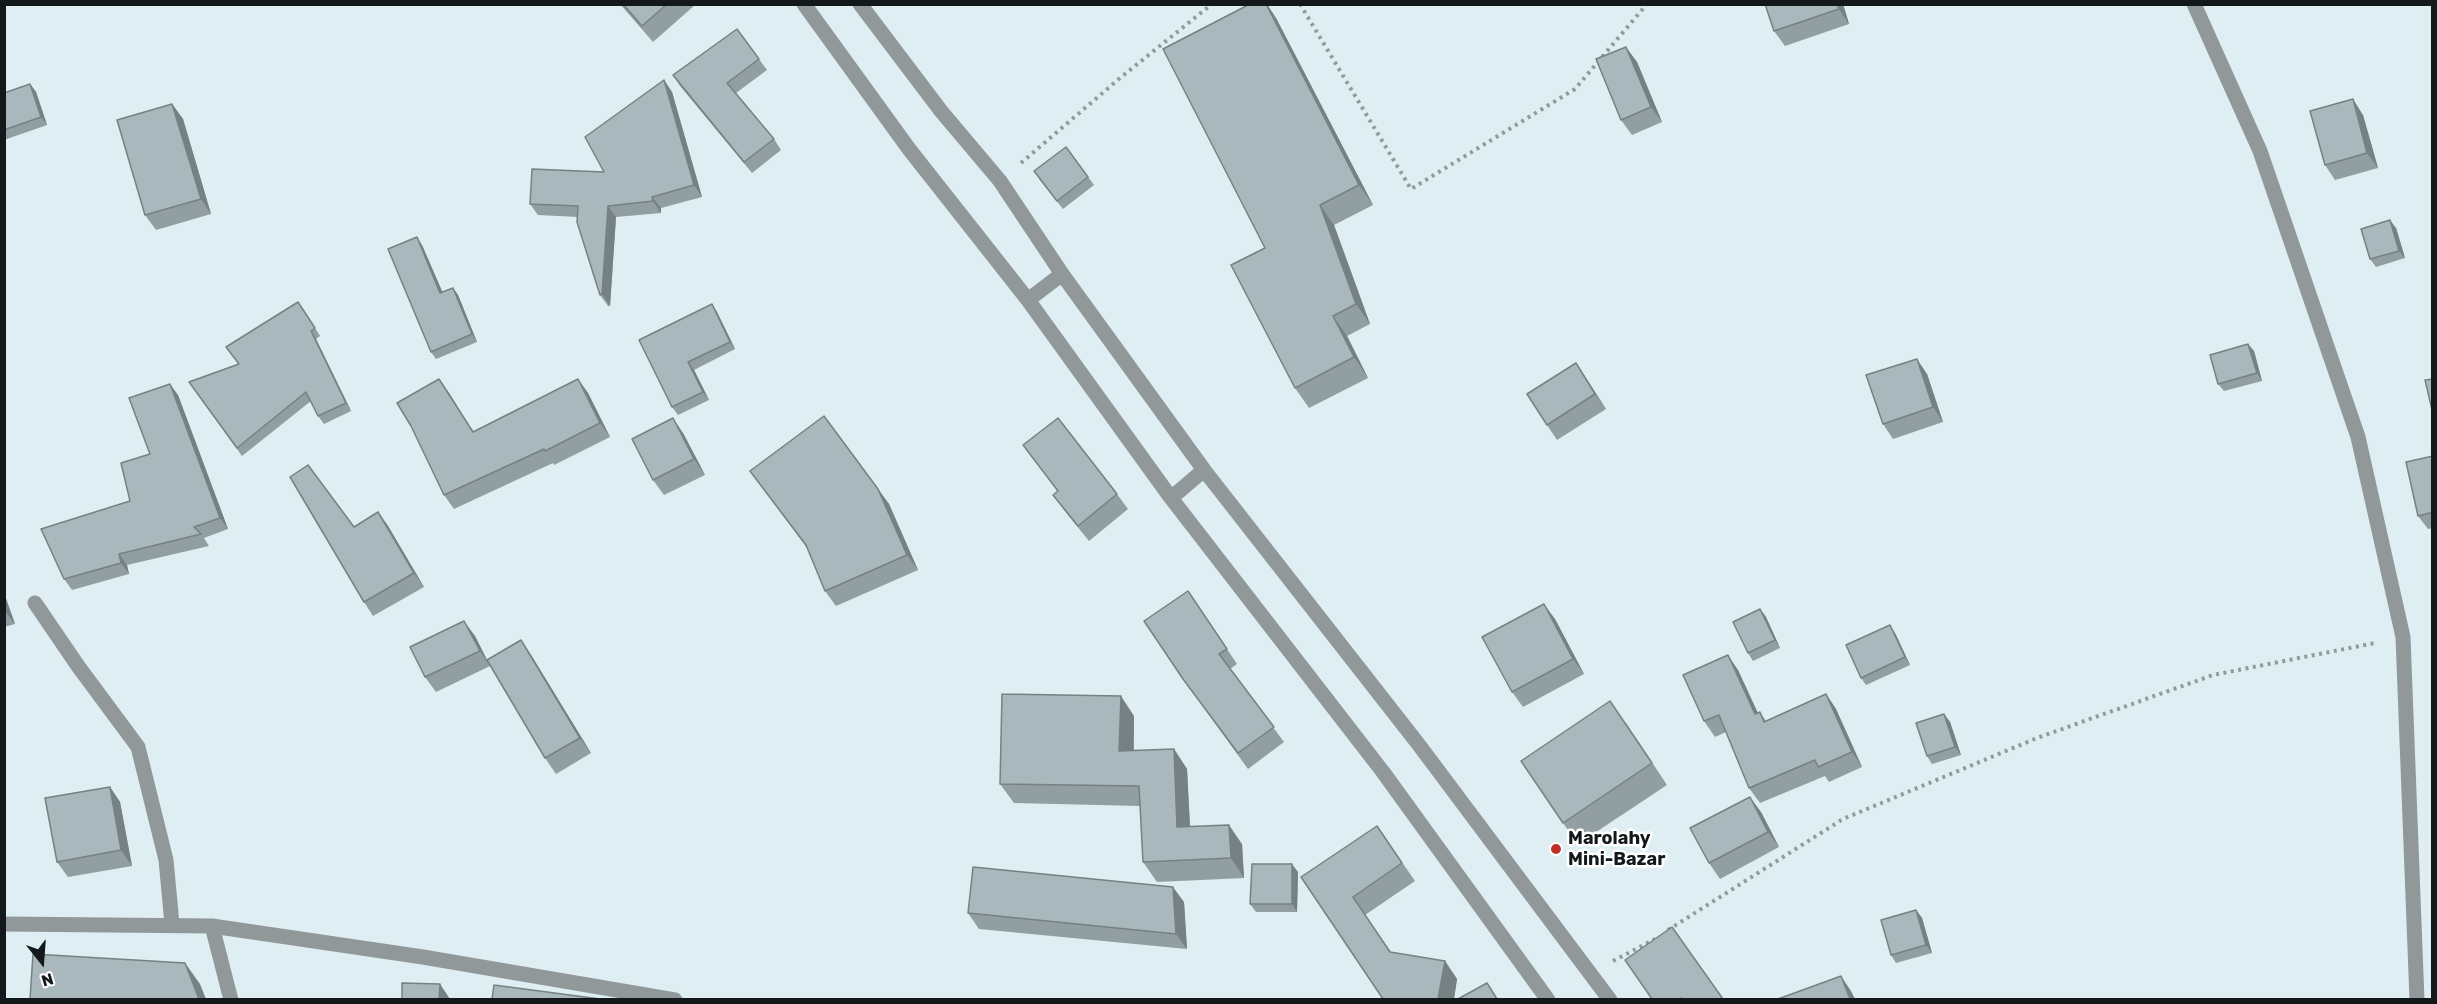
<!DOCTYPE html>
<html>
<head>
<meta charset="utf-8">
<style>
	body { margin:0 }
	#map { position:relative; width:2437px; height:1004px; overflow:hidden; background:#dfeef2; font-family:Rubik,sans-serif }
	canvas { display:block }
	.frame { position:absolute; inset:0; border:6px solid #13181a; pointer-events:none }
	.north { position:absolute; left:12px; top:932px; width:60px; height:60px; -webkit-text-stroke:4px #fff; paint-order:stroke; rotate:163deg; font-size:16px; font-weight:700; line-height:24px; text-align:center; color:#13181a }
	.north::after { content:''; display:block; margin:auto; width:21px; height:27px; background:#13181a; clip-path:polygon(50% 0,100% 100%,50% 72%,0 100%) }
</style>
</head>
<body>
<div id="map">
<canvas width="2437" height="1004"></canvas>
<div class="frame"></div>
<div class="north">N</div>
</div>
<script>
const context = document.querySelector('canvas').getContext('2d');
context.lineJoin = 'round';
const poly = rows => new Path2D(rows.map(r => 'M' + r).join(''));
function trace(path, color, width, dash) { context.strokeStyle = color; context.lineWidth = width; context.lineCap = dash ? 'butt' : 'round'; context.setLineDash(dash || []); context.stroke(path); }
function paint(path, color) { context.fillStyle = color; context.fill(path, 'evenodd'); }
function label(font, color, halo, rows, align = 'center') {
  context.font = font + ' Rubik,sans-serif'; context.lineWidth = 5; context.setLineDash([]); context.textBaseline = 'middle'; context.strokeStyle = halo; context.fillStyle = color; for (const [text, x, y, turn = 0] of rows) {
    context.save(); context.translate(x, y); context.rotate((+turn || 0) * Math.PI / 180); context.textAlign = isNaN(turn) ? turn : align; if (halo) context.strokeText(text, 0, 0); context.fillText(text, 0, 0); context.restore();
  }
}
trace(poly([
	[1300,4,1411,189,1575,89,1647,4],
	[1021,163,1120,78,1212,4],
	[1668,930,1843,819,2037,738,2213,675,2375,643],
	[1613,961,1657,938]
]), '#909b9e', 4, [3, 4.5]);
trace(poly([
	[804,4,909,149,1028,300,1171,498,1383,772,1548,1000],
	[860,4,941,111,1000,181,1062,274,1204,470,1419,745,1610,1000],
	[2194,4,2260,151,2358,437,2403,637,2417,1000],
	[1028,300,1062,274],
	[1171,498,1204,470],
	[35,603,78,666,138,747,166,860,172,924],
	[4,924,212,926,423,957,675,1000],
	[212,926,231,1000]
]), '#919899', 15);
paint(poly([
	[620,4,694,4,695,5,653,42],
	[1765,4,1843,4,1849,24,1785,46,1774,31],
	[1276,18,1373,205,1334,225,1370,324,1347,336,1368,378,1309,408,1295,388,1265,248],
	[737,29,767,70,736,93,774,139,781,150,752,173,680,86,673,75],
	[1637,62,1662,122,1632,135,1621,120],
	[664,80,672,92,702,197,661,208,661,213,616,217,610,306,608,306,600,295,578,217,538,215,530,204,604,172],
	[30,84,36,92,47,125,4,140,4,93],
	[172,104,183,119,211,214,156,230,145,215],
	[2363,115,2378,168,2335,180,2325,165],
	[1066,147,1094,185,1063,209,1039,179],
	[2396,228,2405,258,2376,267,2370,259],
	[422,245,442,292,453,288,458,295,477,342,436,359,431,352],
	[712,304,717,312,735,349,694,370,709,400,678,415,672,407,639,340],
	[304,310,320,336,316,339,351,411,324,424,318,416,311,401,242,456,189,382,239,364],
	[2254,351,2262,381,2224,391,2218,384],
	[1576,363,1606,409,1557,440,1547,425],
	[1927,374,1943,422,1893,439,1883,424],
	[578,379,588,393,610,437,554,465,553,463,454,509,444,495,449,393,473,432],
	[178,395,228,529,204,538,209,546,127,565,129,574,72,590,64,579,130,501,150,454],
	[683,433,705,475,664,495,653,480],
	[1023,445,1117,494,1128,509,1089,541,1064,510,1053,495,1058,491],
	[2433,456,2433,528,2428,529,2418,516],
	[750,471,878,489,889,504,918,570,836,606,825,591,807,548],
	[378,512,388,526,424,587,373,616,364,602,354,527],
	[1188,591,1237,664,1230,669,1284,742,1248,769,1183,679],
	[4,593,15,624,4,627],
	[1760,609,1766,617,1780,648,1753,661,1748,653],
	[1555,619,1584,674,1523,707,1512,692],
	[1895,633,1910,665,1866,685,1861,678],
	[475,636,487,660,521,640,531,655,591,753,556,774,545,758,490,666,436,692,425,677],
	[1738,670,1758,713,1760,712,1766,721,1826,694,1836,709,1862,767,1829,782,1825,776,1760,803,1749,788,1726,732,1715,737,1704,721],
	[1944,714,1950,722,1961,755,1932,764,1927,756],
	[1134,716,1134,751,1174,749,1187,769,1190,827,1242,844,1244,878,1157,882,1143,862,1140,806,1014,803,1000,784],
	[1626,723,1667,785,1578,844,1563,823],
	[110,787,120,802,132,866,68,877,57,862],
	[1761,812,1779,847,1720,879,1709,863],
	[1377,826,1415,881,1365,915,1391,952,1445,961,1457,979,1454,999,1381,999,1383,999,1301,877],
	[1298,872,1297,912,1256,912,1250,904],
	[1184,902,1187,949,979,929,968,913],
	[1916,910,1922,918,1932,953,1896,963,1891,955]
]), '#919ea2');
paint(poly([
	[1266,4,1267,4,1276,18,1373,205,1359,185],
	[1837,4,1843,4,1849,24,1839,9],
	[1626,47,1637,62,1662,122,1651,107],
	[664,80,672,92,702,197,694,185],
	[30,84,36,92,47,125,41,117],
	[2353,99,2363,115,2378,168,2367,153],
	[172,104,183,119,211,214,201,199],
	[652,197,661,208,661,213,653,201],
	[1320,205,1334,225,1370,324,1356,304],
	[608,206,616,217,610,306,602,294],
	[2390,220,2396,228,2405,258,2399,251],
	[417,237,422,245,446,300,440,293],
	[453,288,458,295,477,342,472,334],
	[712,304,717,312,735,349,730,342],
	[1333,316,1347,336,1368,378,1354,357],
	[311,331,316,339,351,411,346,403],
	[2248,344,2254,351,2262,381,2257,373],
	[1917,359,1927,374,1943,422,1933,407],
	[688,362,694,370,709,400,703,392],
	[1576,363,1586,378,1606,409,1595,394],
	[439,379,449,393,482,446,473,432],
	[578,379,588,393,610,437,600,423],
	[170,384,178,395,228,529,220,518],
	[673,418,683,433,705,475,694,459],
	[878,489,889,504,918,570,907,555],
	[378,512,388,526,424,587,414,573],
	[119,554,127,565,129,574,121,563],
	[4,593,15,624,4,610],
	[1544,604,1555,619,1584,674,1573,659],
	[1760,609,1766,617,1780,648,1775,640],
	[464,621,475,636,490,666,480,651],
	[1890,625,1895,633,1910,665,1905,657],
	[521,640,531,655,591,753,580,738],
	[1728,655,1738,670,1765,729,1755,714],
	[1826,694,1836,709,1862,767,1852,752],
	[1121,696,1134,716,1133,771,1119,751],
	[1944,714,1950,722,1961,755,1955,747],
	[1174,749,1187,769,1191,847,1177,827],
	[110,787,120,802,132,866,121,850],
	[1750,797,1761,812,1779,847,1768,832],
	[1229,825,1242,844,1244,878,1231,858],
	[1292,864,1298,872,1297,912,1292,904],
	[1173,887,1184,902,1187,949,1176,934],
	[1916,910,1922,918,1932,953,1926,945],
	[1445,961,1457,979,1454,999,1438,999],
	[185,963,200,984,206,999,199,999],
	[1841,976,1851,991,1855,999,1850,999],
	[440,984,450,999,439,999]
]), '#768184');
const building = poly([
	[623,4,667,4,642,26,623,4],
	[1250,4,1266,4,1359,185,1320,205,1356,304,1333,316,1354,357,1295,388,1231,265,1265,248,1163,49,1250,4],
	[1765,4,1837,4,1839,9,1774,31,1765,4],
	[737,29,759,59,727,83,774,139,744,162,673,75,737,29],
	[1626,47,1651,107,1621,120,1596,59,1626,47],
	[664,80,694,185,652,197,653,201,608,206,602,294,600,295,577,222,578,206,530,204,532,169,604,172,585,137,664,80],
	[30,84,41,117,4,130,4,93,30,84],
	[2353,99,2367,153,2325,165,2310,111,2353,99],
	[172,104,201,199,145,215,117,120,172,104],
	[1066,147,1088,177,1057,201,1034,171,1066,147],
	[2390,220,2399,251,2370,259,2361,229,2390,220],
	[417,237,440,293,453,288,472,334,431,352,388,249,417,237],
	[298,302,315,328,311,331,346,403,318,416,306,392,237,448,189,382,239,364,226,347,298,302],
	[712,304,730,342,688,362,703,392,672,407,639,340,712,304],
	[2248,344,2257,373,2218,384,2210,355,2248,344],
	[1917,359,1933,407,1883,424,1866,375,1917,359],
	[1576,363,1595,394,1547,425,1527,394,1576,363],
	[439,379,473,432,578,379,600,423,545,451,544,449,444,495,411,426,397,403,439,379],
	[2433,379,2433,414,2425,380,2433,379],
	[170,384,220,518,194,527,201,534,119,554,121,563,64,579,41,529,130,501,121,463,150,454,129,398,170,384],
	[824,416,878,489,907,555,825,591,806,545,750,471,824,416],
	[673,418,694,459,653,480,632,439,673,418],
	[1058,418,1117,494,1078,526,1053,495,1058,491,1023,445,1058,418],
	[2433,456,2433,512,2418,516,2406,462,2433,456],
	[308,465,354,527,378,512,414,573,364,602,290,477,308,465],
	[1188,591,1227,649,1219,654,1274,727,1238,753,1183,679,1144,621,1188,591],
	[1544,604,1573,659,1512,692,1482,637,1544,604],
	[1760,609,1775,640,1748,653,1733,622,1760,609],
	[464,621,480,651,425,677,410,647,464,621],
	[1890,625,1905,657,1861,678,1846,645,1890,625],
	[521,640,580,738,545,758,487,660,521,640],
	[1728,655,1755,714,1760,712,1764,722,1826,694,1852,752,1818,767,1815,760,1749,788,1719,715,1704,721,1683,675,1728,655],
	[1002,694,1121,696,1119,751,1174,749,1177,827,1229,825,1231,858,1143,862,1139,786,1000,784,1002,694],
	[1610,701,1652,763,1563,823,1521,761,1610,701],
	[1944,714,1955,747,1927,756,1916,723,1944,714],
	[110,787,121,850,57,862,45,798,110,787],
	[1750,797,1768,832,1709,863,1690,828,1750,797],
	[1377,826,1402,863,1353,897,1390,952,1445,961,1438,999,1381,999,1383,999,1301,877,1377,826],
	[1252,864,1292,864,1292,904,1250,904,1252,864],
	[973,867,1173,887,1176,934,968,913,973,867],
	[1916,910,1926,945,1891,955,1881,920,1916,910],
	[1672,927,1723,999,1682,999,1681,998,1679,999,1652,999,1625,960,1672,927],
	[33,954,185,963,199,999,30,999,33,954],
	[1841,976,1850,999,1778,999,1841,976],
	[402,983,440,984,439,999,402,999,402,983],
	[1487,983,1497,999,1458,999,1487,983],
	[494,985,600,999,492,999,494,985]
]);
paint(building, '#a9b8bc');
trace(building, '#768184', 1.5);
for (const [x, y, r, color] of [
	[1556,849,6,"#be3027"]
]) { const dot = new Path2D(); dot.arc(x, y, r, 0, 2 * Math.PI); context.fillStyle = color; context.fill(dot); trace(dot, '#fff', 2); }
label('bold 18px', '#13181a', '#fff', [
	["Marolahy",1568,839],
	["Mini-Bazar",1568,860]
], 'left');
</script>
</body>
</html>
